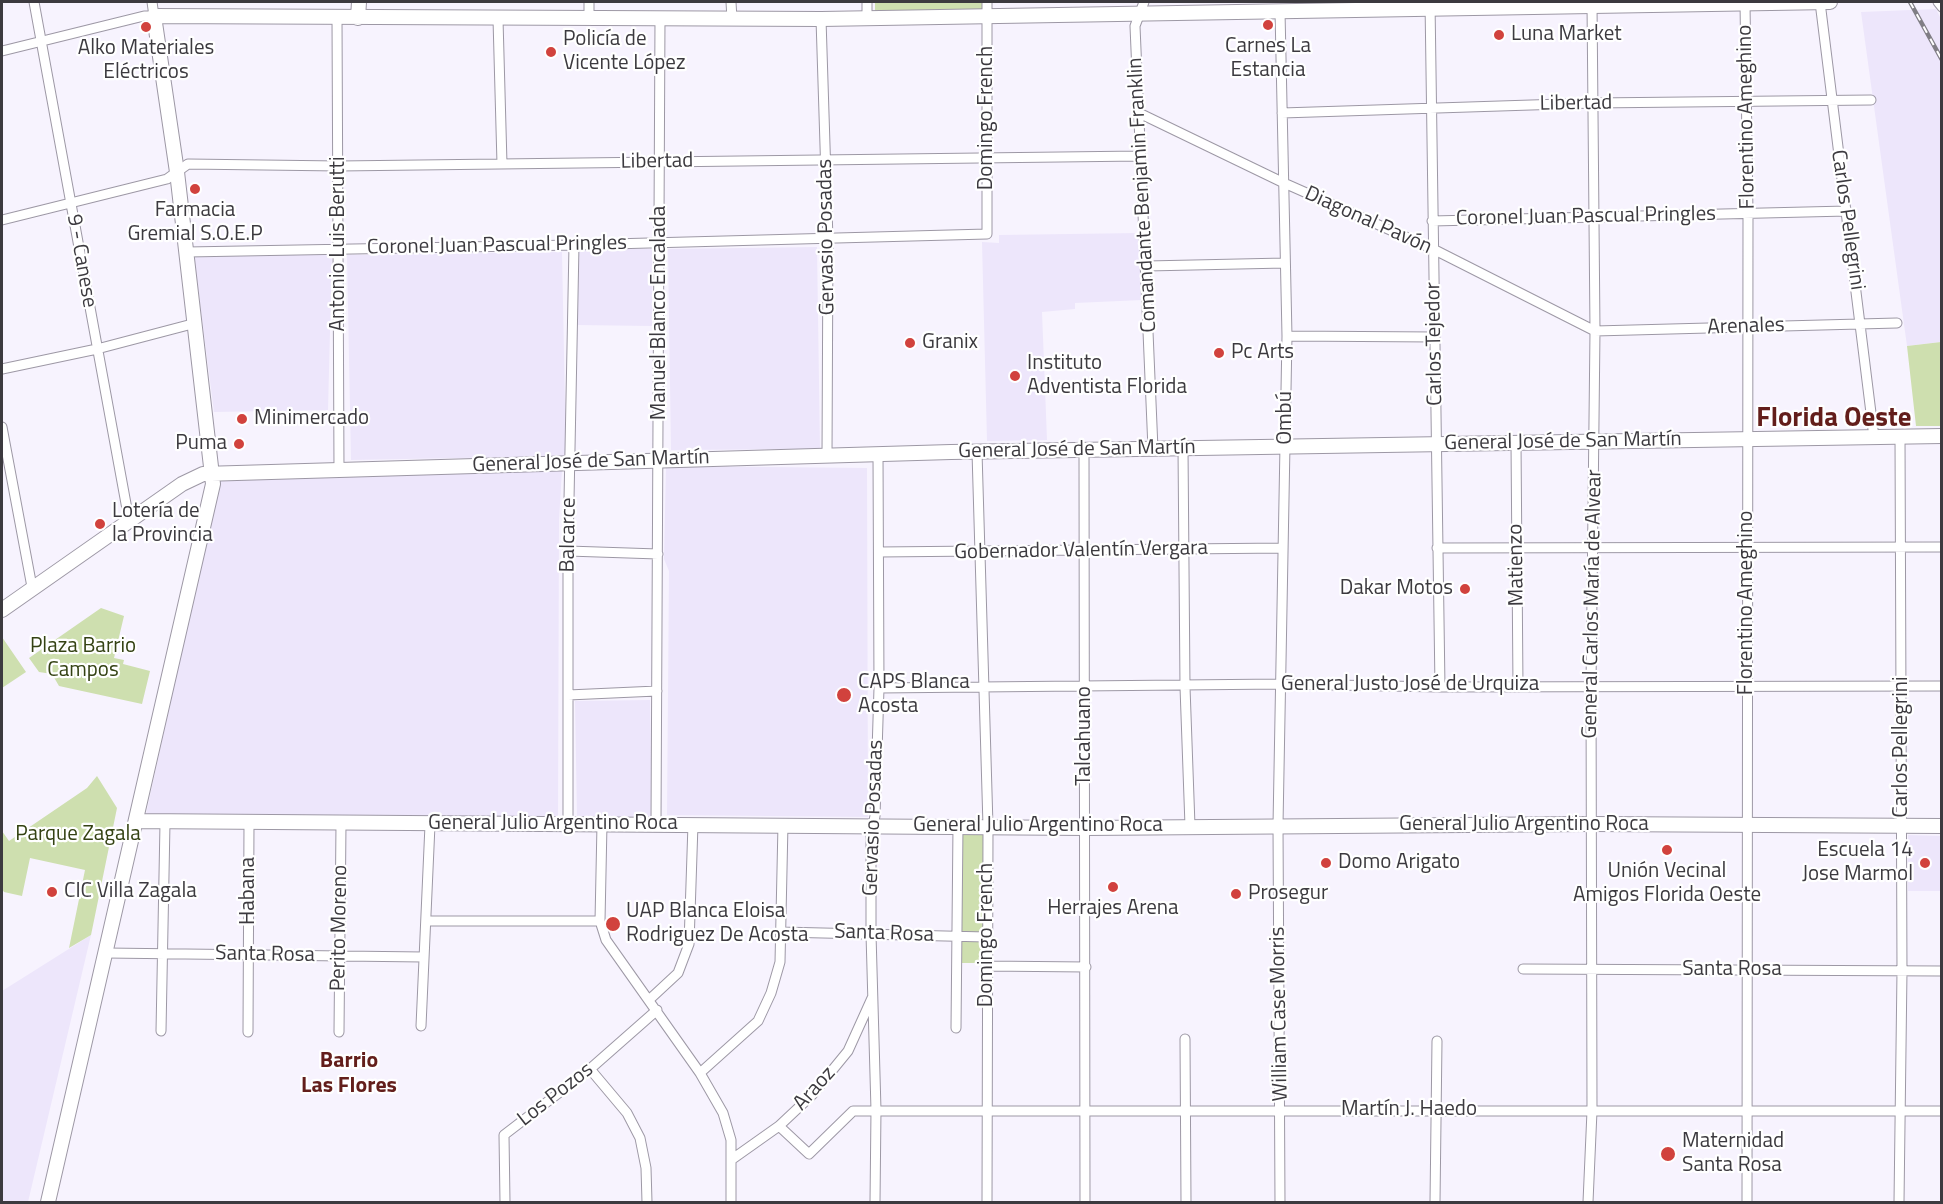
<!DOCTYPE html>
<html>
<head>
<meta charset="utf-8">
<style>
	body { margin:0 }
	#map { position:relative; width:1943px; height:1204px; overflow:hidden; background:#f7f3fe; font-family:"Titillium Web",sans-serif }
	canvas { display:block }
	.frame { position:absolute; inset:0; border:3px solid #3c3a3f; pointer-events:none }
</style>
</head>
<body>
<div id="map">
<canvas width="1943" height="1204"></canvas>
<div class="frame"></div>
</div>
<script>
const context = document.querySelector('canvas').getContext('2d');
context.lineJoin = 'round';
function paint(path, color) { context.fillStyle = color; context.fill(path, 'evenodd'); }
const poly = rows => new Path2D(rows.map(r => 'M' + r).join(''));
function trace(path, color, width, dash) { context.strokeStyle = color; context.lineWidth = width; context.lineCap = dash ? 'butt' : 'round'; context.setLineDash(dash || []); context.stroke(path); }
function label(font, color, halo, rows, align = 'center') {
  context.font = font + ' "Titillium Web",sans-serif'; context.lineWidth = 4.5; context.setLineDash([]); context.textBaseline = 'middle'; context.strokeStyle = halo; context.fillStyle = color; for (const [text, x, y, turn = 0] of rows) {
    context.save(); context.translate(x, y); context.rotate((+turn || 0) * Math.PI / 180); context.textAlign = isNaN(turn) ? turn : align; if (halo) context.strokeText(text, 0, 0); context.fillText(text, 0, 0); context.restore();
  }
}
paint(poly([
	[1936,9,1941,19,1941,342,1907,346,1861,12],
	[1140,233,1142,300,1075,303,1075,309,1042,312,1047,440,987,441,982,242,999,243,999,235],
	[817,247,820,449,671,450,668,249],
	[578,248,652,249,652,326,577,325],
	[562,252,566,456,351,460,347,255],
	[332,253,328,410,214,412,194,257],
	[666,466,867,468,868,817,667,815,669,571,664,559],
	[562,470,559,520,558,818,146,814,219,481],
	[650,700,652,817,577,818,575,701],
	[1908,835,1941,836,1941,891,1908,891],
	[91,935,28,1202,2,1202,2,991]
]), '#ede6fb');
paint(poly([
	[875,2,982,2,982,11,875,12],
	[1941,342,1941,426,1916,426,1907,346],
	[101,608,124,616,114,658,124,660,123,664,150,671,142,704,59,686,52,674,39,672,29,658],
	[2,637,26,672,2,688],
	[97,776,117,808,91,935,69,948,85,870,30,858,22,896,4,892,2,889,2,831,9,841,87,788],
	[960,834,984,834,984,932,962,934,960,931],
	[961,939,982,939,984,963,960,963]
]), '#cedfaf');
const street = poly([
	[34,2,129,520],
	[589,2,589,18],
	[731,2,732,19],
	[1144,2,1135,26,1153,449],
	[1430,2,1440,687],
	[1820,2,1874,437],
	[1938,2,1942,7],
	[1745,3,1748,214,1747,1202],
	[1280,11,1287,336,1278,825,1280,1202],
	[337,18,339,469],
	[867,18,867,2],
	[498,19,502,164],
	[821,19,828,240,827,455],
	[2,51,144,16,154,16,152,2],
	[1139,113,1284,183,1433,249,1595,331,1897,323],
	[1282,113,1593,103,1871,100],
	[2,220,167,179,188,164,339,166,1140,156],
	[1432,221,1847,211],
	[187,252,574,245,987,234,987,2],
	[1147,266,1285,263],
	[1287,336,1435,337],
	[2,369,97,349,196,323],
	[2,427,32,587],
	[1516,443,1518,687],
	[1183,448,1185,687,1190,826],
	[1084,450,1085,1202],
	[977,452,988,826,987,1202],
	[1437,548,1942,547],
	[568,551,658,554],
	[879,552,1283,548],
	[879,688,1281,684,1440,687,1942,686],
	[568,695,657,691],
	[656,823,660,19],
	[602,824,600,921,606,940,700,1073,723,1113,731,1140,731,1202],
	[568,825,568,551,574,245],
	[427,921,600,921],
	[782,932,986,937],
	[106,953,423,957],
	[986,966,1086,967],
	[1523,969,1942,971],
	[650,999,678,973,689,944,693,824],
	[421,1026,430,825],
	[956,1028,958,826],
	[161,1031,165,823],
	[248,1032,249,823],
	[339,1032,341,824],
	[1185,1039,1186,1202],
	[590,1069,627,1113,640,1138,646,1168,647,1202],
	[700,1073,758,1021,771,993,780,962,783,824],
	[779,1126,809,1154,853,1111,1942,1111],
	[731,1160,779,1126,812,1095,848,1051,872,998],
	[505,1202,504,1135,590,1069,657,1010],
	[875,1202,876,1110,871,934,871,835,875,816,879,688,878,454],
	[1435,1202,1437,1041],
	[1588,1202,1592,1111,1591,686,1595,331,1592,4],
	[1899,1202,1902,971,1900,436]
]);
const secondary = poly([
	[358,18,359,2],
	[2,610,182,484,203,474,951,452,1942,436],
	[136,821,1086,828,1591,824,1942,826],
	[48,1202,213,484,177,172,154,16,821,19,1830,2]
]);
trace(street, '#9d98a5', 11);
trace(secondary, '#9d98a5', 16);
trace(street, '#fff', 9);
trace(secondary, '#fff', 14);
const rail = poly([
	[1910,2,1942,60]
]);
trace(rail, '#807e85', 4.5);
trace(rail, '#fff', 2, [7]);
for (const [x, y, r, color] of [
	[1268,25,6,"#d1423d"],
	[146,27,6,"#d1423d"],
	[1499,35,6,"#d1423d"],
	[551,52,6,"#d1423d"],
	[195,189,6,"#d1423d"],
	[910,343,6,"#d1423d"],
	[1219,353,6,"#d1423d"],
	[1015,376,6,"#d1423d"],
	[242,419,6,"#d1423d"],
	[239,444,6,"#d1423d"],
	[100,524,6,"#d1423d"],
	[1465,589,6,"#d1423d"],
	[844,695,8,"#d1423d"],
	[1667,850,6,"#d1423d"],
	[1326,863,6,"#d1423d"],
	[1925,863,6,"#d1423d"],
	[1113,887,6,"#d1423d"],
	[52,892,6,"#d1423d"],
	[1236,894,6,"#d1423d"],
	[613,924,8,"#d1423d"],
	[1668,1154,8,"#d1423d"]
]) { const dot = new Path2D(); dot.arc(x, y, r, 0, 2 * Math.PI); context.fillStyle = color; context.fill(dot); trace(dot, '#fff', 2); }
label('21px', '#3c3a3f', '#fff', [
	["Luna Market",1511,35],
	["Policía de",563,40],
	["Vicente López",563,64],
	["Carnes La",1268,47,"center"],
	["Estancia",1268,71,"center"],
	["Alko Materiales",146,49,"center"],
	["Eléctricos",146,73,"center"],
	["Farmacia",195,211,"center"],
	["Gremial S.O.E.P",195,235,"center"],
	["Granix",922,343],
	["Pc Arts",1231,353],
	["Instituto",1027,364],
	["Adventista Florida",1027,388],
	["Minimercado",254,419],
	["Puma",227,444,"right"],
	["Lotería de",112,512],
	["la Provincia",112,536],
	["Dakar Motos",1453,589,"right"],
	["CAPS Blanca",858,683],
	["Acosta",858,707],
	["Escuela 14",1913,851,"right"],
	["Jose Marmol",1913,875,"right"],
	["Domo Arigato",1338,863],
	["Unión Vecinal",1667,872,"center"],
	["Amigos Florida Oeste",1667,896,"center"],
	["CIC Villa Zagala",64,892],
	["Prosegur",1248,894],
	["Herrajes Arena",1113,909,"center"],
	["UAP Blanca Eloisa",626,912],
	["Rodriguez De Acosta",626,936],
	["Maternidad",1682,1142],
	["Santa Rosa",1682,1166]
], 'left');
label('21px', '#3c3a3f', '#fff', [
	["Libertad",1576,104,-1],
	["Florentino Ameghino",1747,117,-91],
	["Domingo French",987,118,-90],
	["Libertad",657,162,-1],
	["Comandante Benjamin Franklin",1143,195,-93],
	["Coronel Juan Pascual Pringles",1586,217,-1],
	["Carlos Pellegrini",1847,220,82],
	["Diagonal Pavón",1368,221,24],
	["Gervasio Posadas",827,237,-91],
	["Antonio Luis Berutti",339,244,-90],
	["Coronel Juan Pascual Pringles",497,246,-1],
	["9 - Canese",81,261,80],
	["Manuel Blanco Encalada",660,313,-90],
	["Arenales",1746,327,-2],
	["Carlos Tejedor",1435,344,-91],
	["Ombú",1286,418,-90],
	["General José de San Martín",1563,442,-1],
	["General José de San Martín",1077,450,-1],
	["General José de San Martín",591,462,-2],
	["Balcarce",569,535,-89],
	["Gobernador Valentín Vergara",1081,551,-1],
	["Matienzo",1517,565,-91],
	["Florentino Ameghino",1747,603,-90],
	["General Carlos María de Alvear",1593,604,-89],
	["General Justo José de Urquiza",1410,685],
	["Talcahuano",1085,736,-90],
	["Carlos Pellegrini",1902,747,-90],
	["Gervasio Posadas",874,818,-88],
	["General Julio Argentino Roca",553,824],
	["General Julio Argentino Roca",1524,825],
	["General Julio Argentino Roca",1038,826],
	["Habana",249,891,-90],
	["Perito Moreno",340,928,-89],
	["Santa Rosa",884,934,2],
	["Domingo French",987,935,-90],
	["Santa Rosa",265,955,1],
	["Santa Rosa",1732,970],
	["William Case Morris",1280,1014,-91],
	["Araoz",815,1089,-48],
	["Los Pozos",556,1095,-38],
	["Martín J. Haedo",1409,1110]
]);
label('21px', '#344213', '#fff', [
	["Plaza Barrio",83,647],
	["Campos",83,671],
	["Parque Zagala",78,835]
]);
label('bold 22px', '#631e1b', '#fff', [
	["Barrio",349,1062],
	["Las Flores",349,1087]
]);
label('bold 27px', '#631e1b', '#fff', [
	["Florida Oeste",1834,419]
]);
</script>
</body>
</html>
